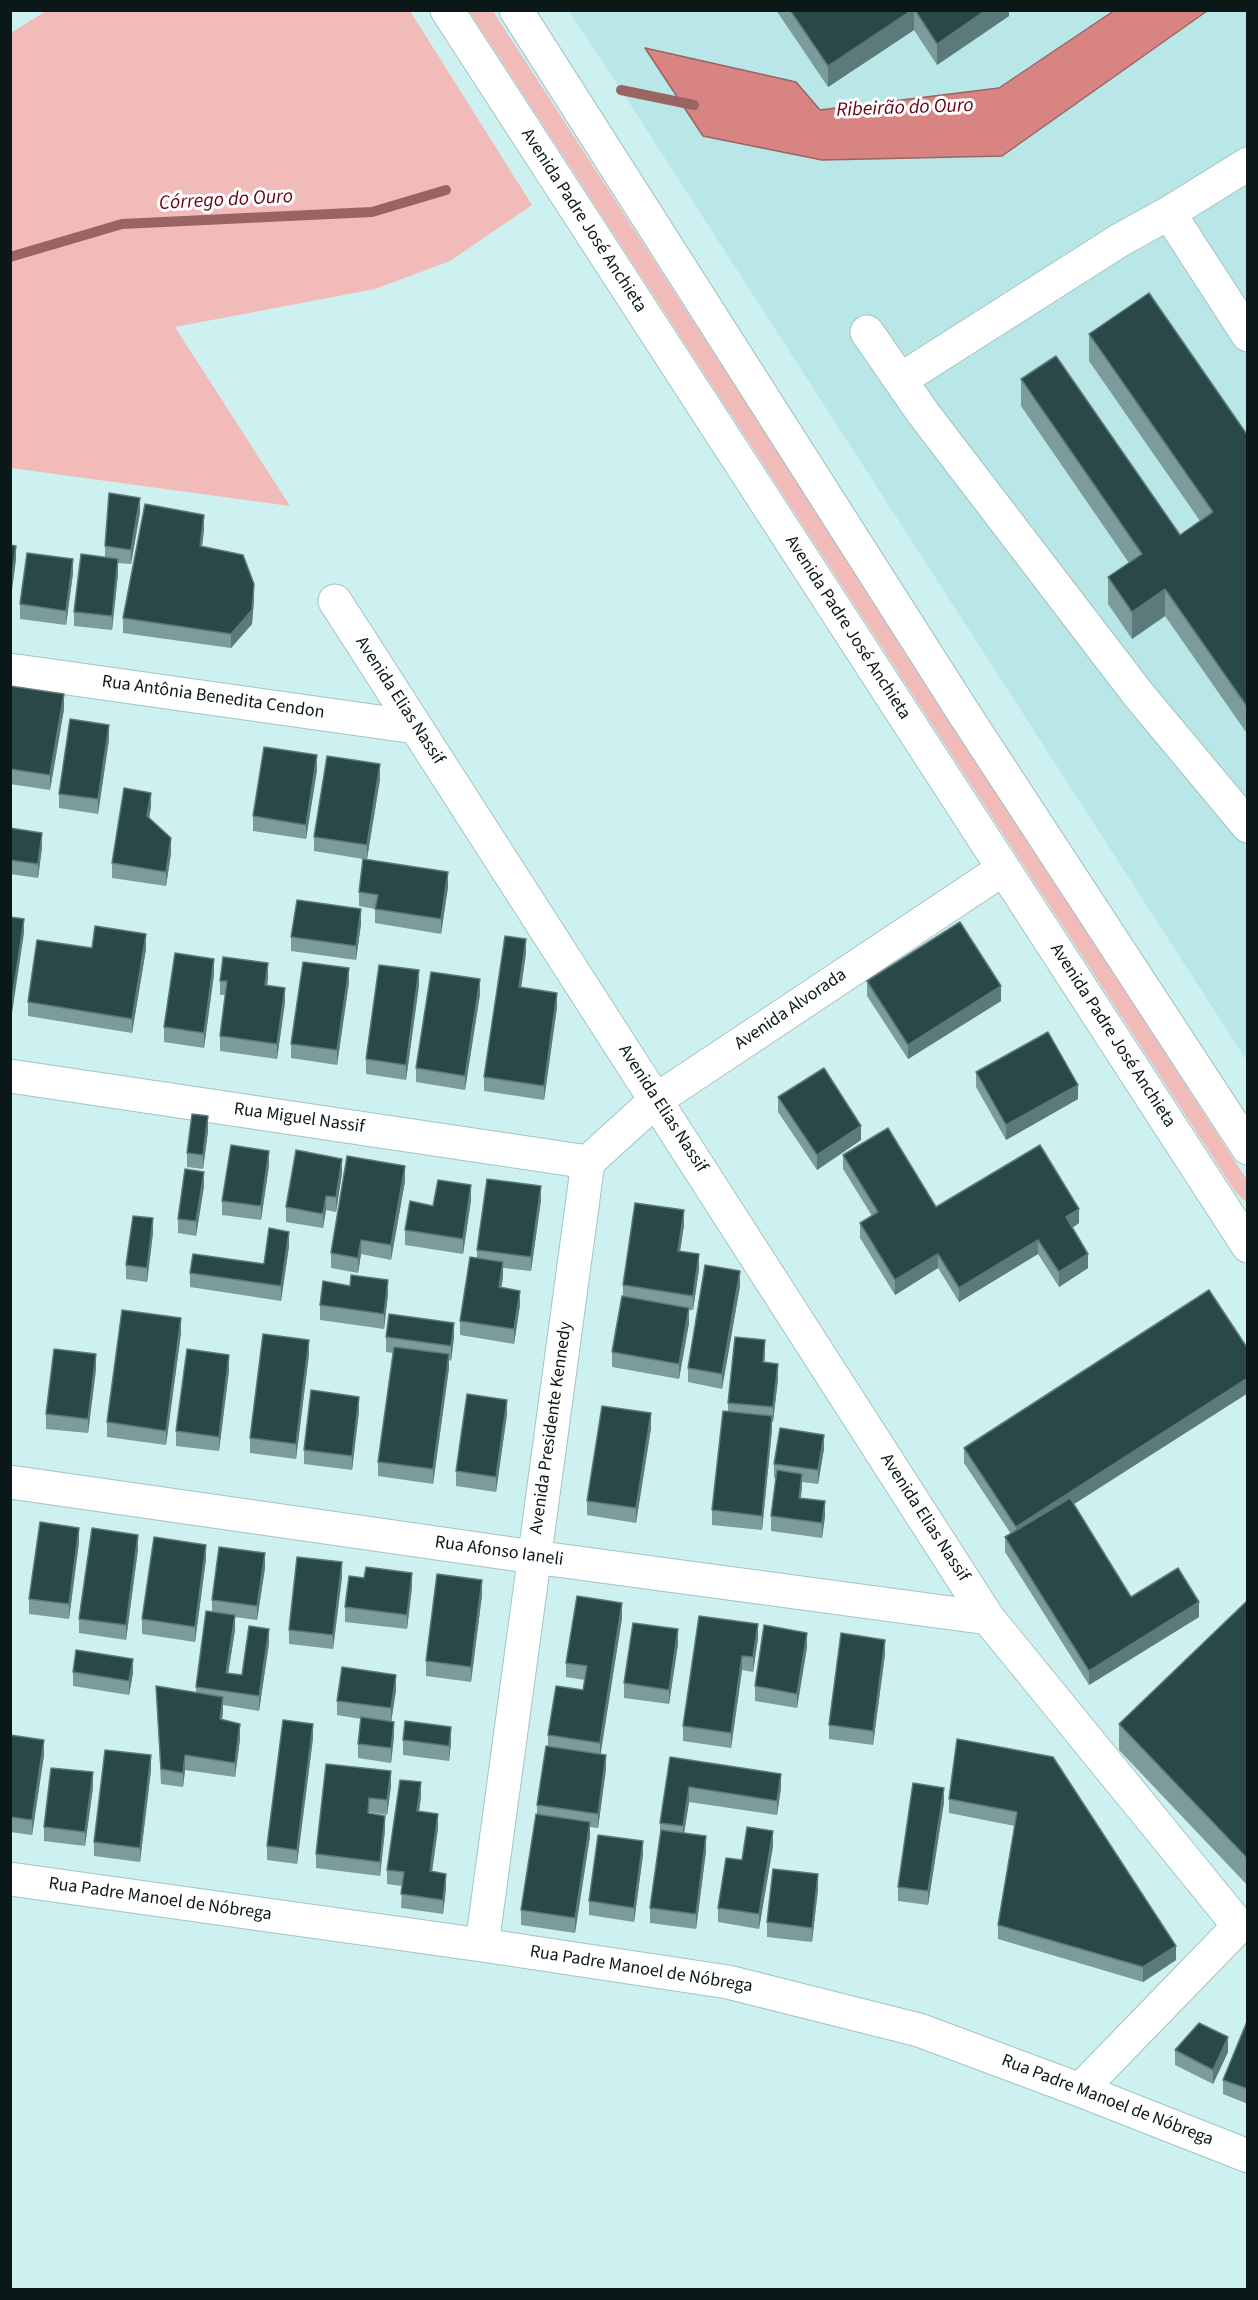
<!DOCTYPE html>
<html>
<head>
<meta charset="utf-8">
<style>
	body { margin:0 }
	#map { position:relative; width:1258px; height:2300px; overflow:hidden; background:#cdf0f0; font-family:"Source Sans 3",sans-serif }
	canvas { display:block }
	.frame { position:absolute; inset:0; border:12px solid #0b1818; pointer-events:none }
</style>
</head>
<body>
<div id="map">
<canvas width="1258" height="2300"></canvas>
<div class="frame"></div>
</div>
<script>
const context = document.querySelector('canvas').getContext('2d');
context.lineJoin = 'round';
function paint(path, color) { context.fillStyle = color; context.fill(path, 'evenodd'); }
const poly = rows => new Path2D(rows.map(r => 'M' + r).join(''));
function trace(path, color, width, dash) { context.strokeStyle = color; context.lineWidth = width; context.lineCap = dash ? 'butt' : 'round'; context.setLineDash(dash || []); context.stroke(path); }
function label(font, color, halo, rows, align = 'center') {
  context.font = font + ' "Source Sans 3",sans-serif'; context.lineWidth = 6; context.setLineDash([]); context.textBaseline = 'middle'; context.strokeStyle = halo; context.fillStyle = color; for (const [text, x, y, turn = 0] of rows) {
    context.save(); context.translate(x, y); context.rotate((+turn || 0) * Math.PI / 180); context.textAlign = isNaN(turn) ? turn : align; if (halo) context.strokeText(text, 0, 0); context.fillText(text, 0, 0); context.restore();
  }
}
paint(poly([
	[569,11,1247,11,1247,1061,621,90]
]), '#b9e6e6');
paint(poly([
	[46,11,410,11,532,205,450,261,375,289,175,327,290,506,11,468,11,33],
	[469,11,493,11,1247,1180,1246,1202,1236,1193]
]), '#f0bbb8');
const water = poly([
	[1115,10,1207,11,1002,156,822,160,703,136,645,48,796,82,820,110,999,88,1115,10]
]);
paint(water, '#d78483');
trace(water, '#9a6463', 1.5);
trace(poly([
	[621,90,694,105],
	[10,257,122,224,372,212,446,190]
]), '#9a6463', 10);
const minor = poly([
	[1169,213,1248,335],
	[867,332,923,413,1138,694,1248,826],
	[900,380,1120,240,1169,213,1248,164],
	[335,601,988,1618,1239,1926,1080,2090],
	[10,670,415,727],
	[10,1076,588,1162],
	[588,1162,656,1100,1003,869],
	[10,1482,534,1557,988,1618],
	[10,1879,482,1945,728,1982,919,2030,1080,2090,1248,2156],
	[482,1945,588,1162]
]);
const major = poly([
	[447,10,1248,1246],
	[516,10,965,715,1248,1148]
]);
trace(minor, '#a2c4c3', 35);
trace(major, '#a2c4c3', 35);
trace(minor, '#fff', 33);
trace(major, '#fff', 33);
paint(poly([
	[776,10,1009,10,1009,16,937,65,914,30,828,87],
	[1089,334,1248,436,1248,735,1165,616,1132,639,1108,604,1108,577,1129,563,1021,406,1021,379,1180,535,1200,521,1089,361],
	[140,512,131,564,118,563,118,574,112,630,74,626,74,612,105,557,105,546],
	[204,530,202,546,254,599,252,624,231,648,123,633,123,618],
	[73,573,66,625,20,619,20,604],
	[10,686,64,709,50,790,10,784],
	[109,739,98,814,59,808,59,794],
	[317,770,306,839,253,831,253,816],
	[380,779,367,859,448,887,441,934,375,923,375,909,359,906,359,892,363,859,314,851,314,837],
	[151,807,149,818,171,853,166,886,112,878,112,863],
	[10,828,42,847,38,878,10,874],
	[361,924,356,960,291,951,291,937],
	[92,948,146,949,132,1033,28,1016,28,1002],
	[526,953,521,988,557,1007,544,1100,484,1091,484,1077],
	[214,974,204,1048,164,1042,164,1027],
	[268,978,267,985,285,1002,277,1059,220,1051,220,1036,225,995,220,995,220,981],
	[867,981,1001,1001,908,1059,867,996],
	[349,982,337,1065,291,1058,291,1044],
	[419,985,406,1080,366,1074,366,1059],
	[480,994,465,1090,416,1082,416,1068],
	[976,1072,1078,1099,1006,1140,976,1087],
	[778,1097,861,1140,817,1170,778,1112],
	[208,1131,203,1169,187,1167,187,1153],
	[843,1155,936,1207,1079,1223,1072,1228,1088,1268,1059,1287,1038,1254,959,1302,938,1268,895,1295,860,1238,860,1223,872,1216,843,1169],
	[269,1165,261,1220,222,1215,222,1201],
	[342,1173,336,1212,326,1210,323,1228,286,1222,286,1207],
	[405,1181,391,1260,361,1254,358,1273,331,1268,331,1253],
	[204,1186,196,1236,178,1233,178,1219],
	[471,1200,463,1254,405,1245,405,1230,433,1206],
	[541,1200,531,1271,503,1268,503,1277,501,1288,520,1305,514,1344,460,1335,460,1321,477,1258,477,1250],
	[684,1225,680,1251,699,1269,693,1310,689,1310,689,1323,679,1379,612,1367,612,1352,623,1297,623,1285],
	[153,1233,147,1282,126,1279,126,1265],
	[289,1246,281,1301,190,1287,190,1273,264,1264],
	[740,1286,722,1389,688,1382,688,1368],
	[388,1294,384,1329,320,1320,320,1305],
	[181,1333,166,1445,107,1437,107,1422],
	[386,1337,454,1337,451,1361,449,1360,449,1368,433,1484,378,1476,378,1462,393,1353,386,1352],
	[1248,1349,1248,1393,1074,1504,1131,1597,1199,1617,1089,1685,1005,1552,1005,1537,1011,1534,964,1463,964,1448],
	[309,1354,296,1459,250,1453,250,1438],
	[765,1355,764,1363,778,1379,773,1422,772,1422,772,1430,762,1530,712,1525,712,1510,728,1411,728,1403],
	[96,1369,88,1433,46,1429,46,1414],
	[229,1370,219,1451,176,1446,176,1431],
	[359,1411,352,1470,304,1464,304,1450],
	[507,1414,496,1492,456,1486,456,1471],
	[651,1428,636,1523,587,1515,587,1501],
	[824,1449,818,1484,802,1482,800,1498,825,1516,822,1538,771,1531,771,1516,776,1478,774,1478,774,1464],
	[79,1542,69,1619,29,1614,29,1599],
	[138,1549,126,1640,79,1633,79,1619],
	[206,1559,195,1642,142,1634,142,1619],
	[265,1568,257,1620,235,1617,235,1630,228,1673,242,1675,269,1643,259,1711,223,1705,222,1720,240,1739,235,1777,185,1770,183,1787,161,1784,156,1686,196,1693,196,1687,212,1612,212,1600],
	[342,1577,333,1649,289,1644,289,1630],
	[412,1587,407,1629,345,1622,345,1607],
	[482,1595,471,1682,426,1676,426,1661],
	[1248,1600,1248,1886,1119,1750,1119,1724],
	[699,1616,758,1638,753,1672,742,1670,731,1748,683,1741,683,1726],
	[622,1618,600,1754,606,1769,598,1828,590,1827,590,1836,575,1933,521,1925,521,1910,537,1814,537,1805,548,1746,548,1735,583,1690,585,1680,566,1677,566,1663],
	[678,1644,669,1704,624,1698,624,1683],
	[807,1647,797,1708,755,1701,755,1686],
	[885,1654,873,1745,829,1739,829,1725],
	[73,1672,133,1673,129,1695,73,1686],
	[396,1690,391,1722,394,1736,391,1763,358,1758,358,1744,361,1719,337,1715,337,1701],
	[10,1735,44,1755,32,1835,10,1832],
	[313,1738,297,1864,267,1860,267,1846],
	[957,1739,1176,1960,1143,1982,998,1939,998,1925,1015,1826,949,1813,949,1799],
	[403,1740,451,1742,449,1761,403,1755],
	[670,1757,781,1788,777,1815,689,1802,684,1833,706,1851,696,1929,650,1923,650,1908,660,1834,660,1823],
	[326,1764,391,1786,387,1815,369,1812,369,1814,385,1830,380,1876,316,1868,316,1854],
	[151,1770,140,1862,94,1856,94,1842],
	[93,1787,85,1846,44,1841,44,1827],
	[421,1797,419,1811,438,1828,432,1872,446,1888,443,1914,401,1908,402,1886,387,1884,387,1870],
	[944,1802,928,1905,898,1901,898,1887],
	[773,1846,759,1929,718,1922,718,1908,742,1860],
	[643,1855,634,1922,589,1915,589,1901],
	[818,1889,812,1942,767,1937,767,1922],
	[1248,2019,1248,2104,1223,2094,1223,2080],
	[1175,2050,1228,2052,1213,2084,1175,2065]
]), '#7c9c9c');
paint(poly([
	[912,10,914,10,914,30,828,87,828,66],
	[986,10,1009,10,1009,16,937,65,937,44],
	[140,498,140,512,131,564,131,550],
	[204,515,204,530,200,560,200,546],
	[16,546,16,560,10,605,10,590],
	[73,559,73,573,66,625,66,611],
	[118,559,118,574,112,630,112,616],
	[254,584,254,599,252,624,231,648,231,634],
	[1165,589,1165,616,1132,639,1132,612],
	[64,694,64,709,50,790,50,775],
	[109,725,109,739,98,814,98,799],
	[317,755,317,770,306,839,306,825],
	[380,764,380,779,367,859,367,845],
	[151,793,151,807,147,830,147,816],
	[42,833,42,847,38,878,38,864],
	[171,838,171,853,166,886,166,872],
	[448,872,448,887,441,934,441,919],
	[361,909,361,924,356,960,356,946],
	[24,919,24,933,11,1020,11,1006],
	[146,934,146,949,132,1033,132,1019],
	[526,939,526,953,519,1002,519,987],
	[214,959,214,974,204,1048,204,1033],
	[268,963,268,978,265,1000,265,985],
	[349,968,349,982,337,1065,337,1050],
	[419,970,419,985,406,1080,406,1065],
	[480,979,480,994,465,1090,465,1076],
	[1001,986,1001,1001,908,1059,908,1045],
	[285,988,285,1002,277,1059,277,1044],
	[557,993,557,1007,544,1100,544,1086],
	[1078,1085,1078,1099,1006,1140,1006,1125],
	[208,1116,208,1131,203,1169,203,1155],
	[861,1126,861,1140,817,1170,817,1155],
	[269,1151,269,1165,261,1220,261,1206],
	[342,1159,342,1173,336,1212,336,1197],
	[405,1166,405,1181,391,1260,391,1245],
	[204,1172,204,1186,196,1236,196,1221],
	[471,1185,471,1200,463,1254,463,1239],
	[541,1186,541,1200,531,1271,531,1257],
	[326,1196,326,1210,323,1228,323,1214],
	[1079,1209,1079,1223,1066,1232,1066,1217],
	[684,1210,684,1225,678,1265,678,1251],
	[153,1218,153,1233,147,1282,147,1268],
	[289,1232,289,1246,281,1301,281,1286],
	[361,1240,361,1254,358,1273,358,1258],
	[1038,1240,1038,1254,959,1302,959,1288],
	[699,1254,699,1269,693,1310,693,1296],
	[938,1254,938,1268,895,1295,895,1280],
	[1088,1254,1088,1268,1059,1287,1059,1272],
	[503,1262,503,1277,499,1302,499,1287],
	[740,1271,740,1286,722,1389,722,1374],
	[388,1280,388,1294,384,1329,384,1314],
	[520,1291,520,1305,514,1344,514,1329],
	[689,1308,689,1323,679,1379,679,1364],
	[181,1318,181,1333,166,1445,166,1431],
	[454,1323,454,1337,451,1361,451,1346],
	[309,1340,309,1354,296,1459,296,1444],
	[765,1340,765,1355,763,1377,763,1362],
	[96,1354,96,1369,88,1433,88,1419],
	[449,1354,449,1368,433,1484,433,1469],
	[229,1355,229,1370,219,1451,219,1437],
	[778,1364,778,1379,773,1422,773,1407],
	[1248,1378,1248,1393,1016,1541,1016,1527],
	[359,1397,359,1411,352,1470,352,1456],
	[507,1400,507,1414,496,1492,496,1477],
	[651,1413,651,1428,636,1523,636,1508],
	[772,1416,772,1430,762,1530,762,1516],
	[824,1435,824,1449,818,1484,818,1470],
	[802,1474,802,1488,799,1512,799,1498],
	[825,1501,825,1516,822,1538,822,1523],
	[79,1528,79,1542,69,1619,69,1604],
	[138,1535,138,1549,126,1640,126,1625],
	[206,1545,206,1559,195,1642,195,1627],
	[265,1553,265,1568,257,1620,257,1606],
	[342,1562,342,1577,333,1649,333,1635],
	[412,1573,412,1587,407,1629,407,1615],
	[482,1580,482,1595,471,1682,471,1667],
	[1199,1602,1199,1617,1089,1685,1089,1671],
	[622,1603,622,1618,600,1758,600,1743],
	[235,1615,235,1630,226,1687,226,1673],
	[758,1624,758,1638,753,1672,753,1657],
	[269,1629,269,1643,259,1711,259,1696],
	[678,1629,678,1644,669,1704,669,1690],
	[807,1633,807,1647,797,1708,797,1694],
	[885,1640,885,1654,873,1745,873,1731],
	[742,1656,742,1670,731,1748,731,1733],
	[133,1659,133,1673,129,1695,129,1681],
	[396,1675,396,1690,391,1723,391,1708],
	[223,1697,223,1712,220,1734,220,1719],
	[394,1722,394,1736,391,1763,391,1748],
	[240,1724,240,1739,235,1777,235,1763],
	[313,1724,313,1738,297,1864,297,1850],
	[451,1727,451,1742,449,1761,449,1746],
	[44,1740,44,1755,32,1835,32,1820],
	[151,1755,151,1770,140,1862,140,1848],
	[185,1755,185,1770,183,1787,183,1773],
	[606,1755,606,1769,598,1828,598,1814],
	[391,1771,391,1786,387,1815,387,1800],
	[93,1772,93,1787,85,1846,85,1832],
	[781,1774,781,1788,777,1815,777,1801],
	[421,1782,421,1797,417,1825,417,1811],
	[689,1787,689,1802,683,1840,683,1826],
	[944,1788,944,1802,928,1905,928,1891],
	[438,1814,438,1828,430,1886,430,1871],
	[385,1816,385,1830,380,1876,380,1862],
	[590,1822,590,1836,575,1933,575,1918],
	[773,1831,773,1846,759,1929,759,1914],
	[706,1836,706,1851,696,1929,696,1914],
	[643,1841,643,1855,634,1922,634,1908],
	[446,1874,446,1888,443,1914,443,1900],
	[818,1874,818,1889,812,1942,812,1928],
	[1176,1946,1176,1960,1143,1982,1143,1967],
	[1228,2037,1228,2052,1213,2084,1213,2070]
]), '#5b7a7a');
const building = poly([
	[790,10,912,10,828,66,790,10],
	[915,10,986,10,937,44,915,10],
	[1149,293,1248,436,1248,708,1165,589,1132,612,1108,577,1142,554,1021,379,1056,356,1180,535,1213,512,1089,334,1149,293],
	[109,493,140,498,131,550,105,546,109,493],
	[145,504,204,515,200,546,243,555,254,584,252,610,231,634,123,618,145,504],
	[10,545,16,546,10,590,10,545],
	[27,553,73,559,66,611,20,604,27,553],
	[81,554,118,559,112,616,74,612,81,554],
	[10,686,64,694,50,775,10,769,10,686],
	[70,719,109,725,98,799,59,794,70,719],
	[264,747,317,755,306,825,253,816,264,747],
	[327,756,380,764,367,845,314,837,327,756],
	[124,788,151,793,147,816,171,838,166,872,112,863,124,788],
	[10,828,42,833,38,864,10,860,10,828],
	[363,859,448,872,441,919,375,909,378,895,359,892,363,859],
	[297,900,361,909,356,946,291,937,297,900],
	[10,917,24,919,11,1006,10,1006,10,917],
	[960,922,1001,986,908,1045,867,981,960,922],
	[95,926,146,934,132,1019,28,1002,37,940,92,948,95,926],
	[505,936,526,939,519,987,557,993,544,1086,484,1077,505,936],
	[175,953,214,959,204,1033,164,1027,175,953],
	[223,957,268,963,265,985,285,988,277,1044,220,1036,227,981,220,981,223,957],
	[303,962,349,968,337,1050,291,1044,303,962],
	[379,965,419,970,406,1065,366,1059,379,965],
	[431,972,480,979,465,1076,416,1068,431,972],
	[1048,1032,1078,1085,1006,1125,976,1072,1048,1032],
	[824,1068,861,1126,817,1155,778,1097,824,1068],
	[192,1114,208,1116,203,1155,187,1153,192,1114],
	[888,1128,936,1207,1040,1145,1079,1209,1066,1217,1088,1254,1059,1272,1038,1240,959,1288,938,1254,895,1280,860,1223,878,1212,843,1155,888,1128],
	[231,1145,269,1151,261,1206,222,1201,231,1145],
	[296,1150,342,1159,336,1197,326,1196,323,1214,286,1207,296,1150],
	[347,1156,405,1166,391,1245,361,1240,358,1258,331,1253,347,1156],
	[185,1169,204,1172,196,1221,178,1219,185,1169],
	[487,1179,541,1186,531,1257,477,1250,487,1179],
	[438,1180,471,1185,463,1239,405,1230,410,1201,433,1206,438,1180],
	[635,1203,684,1210,678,1251,699,1254,693,1296,623,1285,635,1203],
	[133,1216,153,1218,147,1268,126,1265,133,1216],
	[269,1228,289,1232,281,1286,190,1273,193,1254,264,1264,269,1228],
	[470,1257,503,1262,499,1287,520,1291,514,1329,460,1321,470,1257],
	[705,1265,740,1271,722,1374,688,1368,705,1265],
	[351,1275,388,1280,384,1314,320,1305,323,1281,350,1286,351,1275],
	[1209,1290,1248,1349,1248,1378,1016,1527,964,1448,1209,1290],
	[622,1296,689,1308,679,1364,612,1352,622,1296],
	[122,1310,181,1318,166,1431,107,1422,122,1310],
	[389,1314,454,1323,451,1346,386,1337,389,1314],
	[263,1334,309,1340,296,1444,250,1438,263,1334],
	[735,1337,765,1340,763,1362,778,1364,773,1407,728,1403,735,1337],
	[394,1347,449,1354,433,1469,378,1462,394,1347],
	[54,1349,96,1354,88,1419,46,1414,54,1349],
	[187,1349,229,1355,219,1437,176,1431,187,1349],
	[311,1390,359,1397,352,1456,304,1450,311,1390],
	[467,1394,507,1400,496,1477,456,1471,467,1394],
	[602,1406,651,1413,636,1508,587,1501,602,1406],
	[723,1411,772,1416,762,1516,712,1510,723,1411],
	[780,1428,824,1435,818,1470,774,1464,780,1428],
	[777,1470,802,1474,799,1498,825,1501,822,1523,771,1516,777,1470],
	[1070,1498,1131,1597,1178,1568,1199,1602,1089,1671,1005,1537,1070,1498],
	[40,1522,79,1528,69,1604,29,1599,40,1522],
	[92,1528,138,1535,126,1625,79,1619,92,1528],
	[154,1537,206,1545,195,1627,142,1619,154,1537],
	[219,1547,265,1553,257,1606,212,1600,219,1547],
	[297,1557,342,1562,333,1635,289,1630,297,1557],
	[366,1567,412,1573,407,1615,345,1607,349,1576,364,1578,366,1567],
	[437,1574,482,1580,471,1667,426,1661,437,1574],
	[577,1596,622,1603,600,1743,548,1735,556,1686,583,1690,587,1666,566,1663,577,1596],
	[1248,1600,1248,1859,1119,1724,1248,1600],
	[206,1611,235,1615,226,1673,242,1675,249,1626,269,1629,259,1696,196,1687,206,1611],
	[699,1616,758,1624,753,1657,742,1656,731,1733,683,1726,699,1616],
	[633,1623,678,1629,669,1690,624,1683,633,1623],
	[764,1625,807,1633,797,1694,755,1686,764,1625],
	[841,1633,885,1640,873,1731,829,1725,841,1633],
	[76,1650,133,1659,129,1681,73,1672,76,1650],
	[342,1667,396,1675,391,1708,337,1701,342,1667],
	[156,1686,223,1697,220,1719,240,1724,235,1763,185,1755,183,1773,161,1769,156,1686],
	[361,1717,394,1722,391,1748,358,1744,361,1717],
	[283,1720,313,1724,297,1850,267,1846,283,1720],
	[405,1721,451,1727,449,1746,403,1740,405,1721],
	[10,1735,44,1740,32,1820,10,1817,10,1735],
	[957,1739,1053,1757,1176,1946,1143,1967,998,1925,1017,1812,949,1799,957,1739],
	[546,1746,606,1755,598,1814,537,1805,546,1746],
	[105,1750,151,1755,140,1848,94,1842,105,1750],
	[670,1757,781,1774,777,1801,689,1787,683,1826,660,1823,670,1757],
	[326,1764,391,1771,387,1800,369,1798,368,1813,385,1816,380,1862,316,1854,326,1764],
	[51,1768,93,1772,85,1832,44,1827,51,1768],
	[400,1780,421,1782,417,1811,438,1814,430,1871,446,1874,443,1900,401,1894,404,1872,387,1870,400,1780],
	[913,1783,944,1788,928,1891,898,1887,913,1783],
	[536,1814,590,1822,575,1918,521,1910,536,1814],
	[747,1827,773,1831,759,1914,718,1908,726,1858,742,1860,747,1827],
	[661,1830,706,1836,696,1914,650,1908,661,1830],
	[598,1835,643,1841,634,1908,589,1901,598,1835],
	[773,1869,818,1874,812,1928,767,1922,773,1869],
	[1248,2019,1248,2089,1223,2080,1248,2019],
	[1199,2023,1228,2037,1213,2070,1175,2050,1199,2023]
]);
paint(building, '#2a4848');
trace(building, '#5b7a7a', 1.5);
label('18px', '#0b1818', '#fff', [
	["Avenida Padre José Anchieta",583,221,57],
	["Avenida Padre José Anchieta",847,628,57],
	["Rua Antônia Benedita Cendon",213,698,8],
	["Avenida Elias Nassif",399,701,57],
	["Avenida Alvorada",791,1010,-34],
	["Avenida Padre José Anchieta",1112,1036,57],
	["Avenida Elias Nassif",662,1109,57],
	["Rua Miguel Nassif",299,1119,8],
	["Avenida Presidente Kennedy",552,1428,-82],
	["Avenida Elias Nassif",924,1518,57],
	["Rua Afonso Ianeli",499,1552,8],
	["Rua Padre Manoel de Nóbrega",160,1900,8],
	["Rua Padre Manoel de Nóbrega",641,1970,9],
	["Rua Padre Manoel de Nóbrega",1107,2101,21]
]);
label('italic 20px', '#680013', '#fff', [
	["Ribeirão do Ouro",905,109,-2],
	["Córrego do Ouro",226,201,-3]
]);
</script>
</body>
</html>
